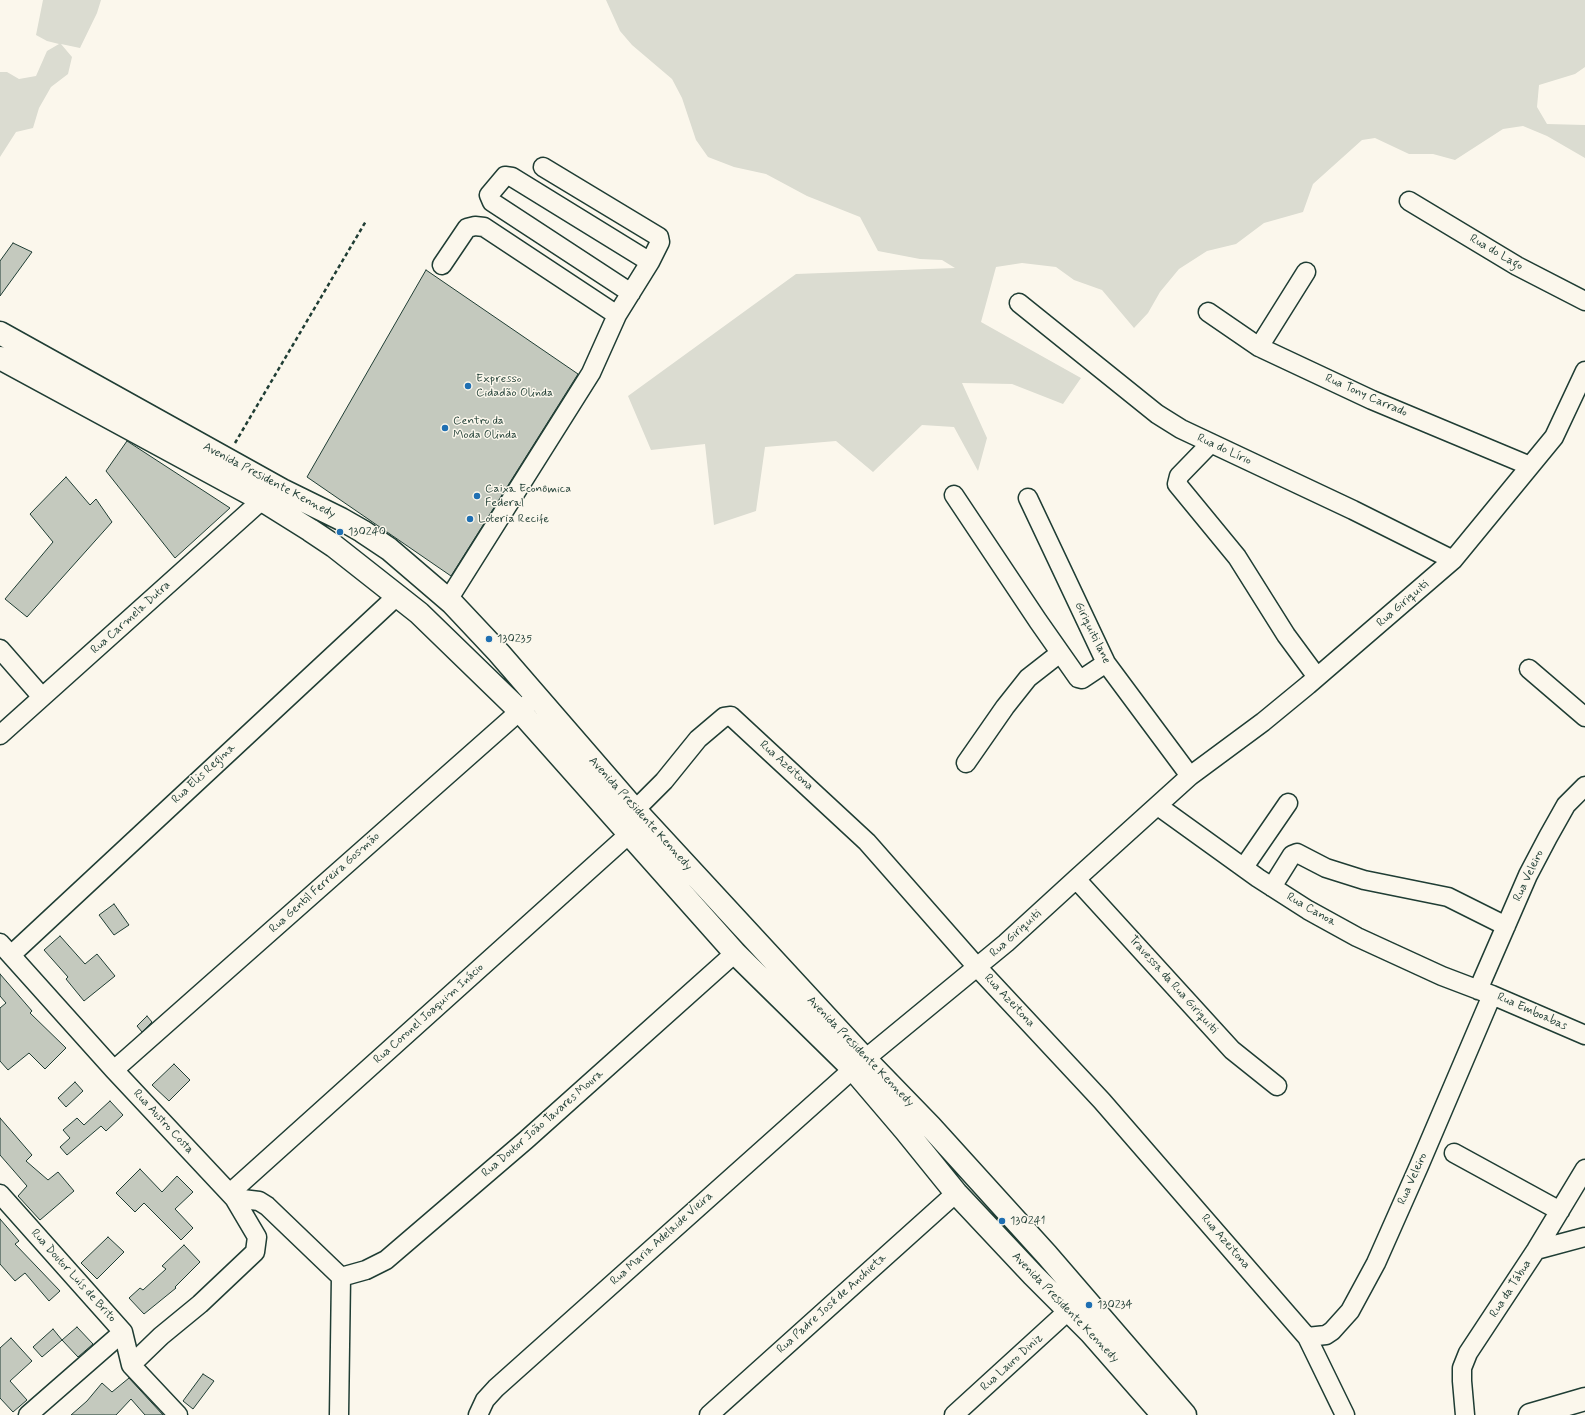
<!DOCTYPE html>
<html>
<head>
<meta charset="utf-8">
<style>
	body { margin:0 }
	canvas { display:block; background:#fbf7ec }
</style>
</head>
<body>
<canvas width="1585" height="1415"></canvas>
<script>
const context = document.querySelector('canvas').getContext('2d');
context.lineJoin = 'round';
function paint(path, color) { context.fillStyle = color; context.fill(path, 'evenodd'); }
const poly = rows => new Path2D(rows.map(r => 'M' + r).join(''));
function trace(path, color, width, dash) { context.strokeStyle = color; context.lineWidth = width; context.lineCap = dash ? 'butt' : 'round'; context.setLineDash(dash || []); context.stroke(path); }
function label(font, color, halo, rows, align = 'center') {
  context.font = font + ' Mynerve,sans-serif'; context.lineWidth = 3; context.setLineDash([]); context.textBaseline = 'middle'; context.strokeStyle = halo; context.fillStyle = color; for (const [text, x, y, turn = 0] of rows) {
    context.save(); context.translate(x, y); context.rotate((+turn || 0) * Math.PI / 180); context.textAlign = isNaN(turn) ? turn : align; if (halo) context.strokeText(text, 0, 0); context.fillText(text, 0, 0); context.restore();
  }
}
paint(poly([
	[43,0,101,0,97,13,80,48,61,44,72,57,68,74,51,87,39,108,33,128,16,132,0,157,0,72,7,72,19,79,36,76,47,51,59,44,47,41,36,35],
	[606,0,1585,0,1585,67,1575,74,1539,85,1537,107,1547,124,1585,125,1585,158,1547,136,1523,126,1503,129,1455,160,1433,154,1409,154,1375,138,1362,140,1313,184,1303,212,1264,223,1236,244,1207,251,1179,269,1160,292,1148,313,1134,328,1102,290,1074,280,1056,267,1022,263,996,267,981,322,1081,378,1063,404,1012,384,962,383,987,438,978,471,954,427,922,425,873,472,836,441,765,447,756,511,714,525,705,444,651,450,628,396,796,274,955,268,942,260,920,259,878,251,860,217,807,196,766,174,734,167,708,157,696,140,682,98,672,79,632,45,620,31]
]), '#dbdcd1');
const building = poly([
	[13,243,32,252,0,296,0,261,13,243],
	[426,270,578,374,451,576,307,477,426,270],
	[127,441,230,508,175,558,106,471,127,441],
	[66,477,90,505,96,499,112,522,27,617,5,599,53,542,30,514,66,477],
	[114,904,129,925,114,935,99,915,114,904],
	[60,936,85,964,97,954,115,976,84,1001,66,979,68,977,44,950,60,936],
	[0,974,32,1011,30,1013,66,1048,45,1069,29,1053,8,1070,0,1061,0,1008,6,1003,0,996,0,974],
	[147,1016,152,1022,142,1032,137,1026,147,1016],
	[174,1064,190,1080,169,1101,152,1085,174,1064],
	[75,1082,83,1091,66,1107,58,1098,75,1082],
	[110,1101,123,1115,106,1131,101,1126,67,1155,60,1147,70,1138,63,1130,77,1118,84,1125,110,1101],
	[0,1118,32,1155,26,1161,48,1180,58,1172,74,1191,40,1220,18,1196,27,1186,0,1155,0,1118],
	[140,1169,162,1192,177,1176,193,1192,175,1209,193,1228,181,1240,144,1203,135,1212,116,1193,140,1169],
	[0,1219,19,1241,15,1244,60,1291,49,1301,25,1273,15,1281,0,1264,0,1219],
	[108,1237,124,1252,97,1279,81,1263,108,1237],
	[184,1245,200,1262,175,1287,176,1288,144,1314,129,1298,140,1288,143,1290,166,1269,162,1266,184,1245],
	[77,1327,93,1344,78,1357,62,1340,77,1327],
	[53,1329,62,1340,42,1357,33,1347,53,1329],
	[11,1338,32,1361,10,1381,27,1400,13,1412,0,1398,0,1348,11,1338],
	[203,1374,214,1381,193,1409,183,1401,203,1374],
	[129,1378,163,1415,145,1415,131,1399,116,1415,71,1415,87,1401,102,1383,112,1392,129,1378]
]);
paint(building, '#c4c9be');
trace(building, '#1f3d34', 1);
const minor = poly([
	[1409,201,1517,266,1585,301],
	[442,265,467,228,475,226,484,227,617,315],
	[631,293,492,202,489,195,505,176,512,177,650,262],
	[1019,303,1157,414,1181,429,1353,510,1453,560],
	[1208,312,1259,347,1372,400,1530,466],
	[1259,347,1306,272],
	[1211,443,1179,476,1177,484,1237,557,1286,635,1317,677],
	[954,495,1038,621,1078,678,1082,679,1106,663],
	[1028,498,1106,663,1190,776],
	[448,600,591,373,617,315,650,262,660,242,659,237,543,167],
	[0,649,42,697],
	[1529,669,1585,717],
	[0,735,262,500],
	[966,763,1005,707,1028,678,1060,653],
	[1158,806,1258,878,1308,910,1357,937,1442,976,1492,995,1585,1035],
	[635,810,664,781,698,739,724,717,731,716,867,842,977,967,1102,1101,1307,1337,1345,1415],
	[1244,867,1288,803],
	[1076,879,1232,1050,1277,1086],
	[1272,887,1292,855,1297,853,1326,868,1364,880,1448,897,1506,926],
	[0,943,114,1070,234,1198,259,1201,267,1206,341,1277],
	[11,955,398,595],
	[1478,990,1528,875,1548,837,1566,805,1585,786],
	[865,1059,1006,943,1076,879,1190,776,1263,722,1308,685,1453,560,1554,437,1585,371],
	[114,1070,530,702],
	[1454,1153,1560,1211],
	[230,1193,628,835],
	[0,1194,123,1332,131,1365,178,1415],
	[1536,1250,1585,1237],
	[341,1277,366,1270,386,1260,526,1140,735,953],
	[1307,1337,1326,1335,1332,1331,1350,1311,1376,1263,1419,1166,1492,995],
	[131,1365,161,1336,200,1304,255,1252,257,1237,234,1198],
	[28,1415,123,1332],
	[339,1415,341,1277],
	[478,1415,485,1400,496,1388,853,1069],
	[709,1415,956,1193],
	[954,1415,1069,1310],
	[1465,1415,1462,1381,1462,1368,1468,1353,1536,1250,1585,1169]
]);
const major = poly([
	[0,333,282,490,341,519,362,531,389,549,452,603,499,653,635,810,865,1059,930,1126,1047,1255,1185,1415],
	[0,358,262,500,310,530,334,546,419,613,519,710,735,953,853,1069,905,1130,956,1193,1033,1275,1091,1333,1163,1415],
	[1530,1415,1585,1399]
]);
trace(minor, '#1f3d34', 21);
trace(major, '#1f3d34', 25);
trace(poly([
	[235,443,366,221]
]), '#1f3d34', 2.5, [4, 3]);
trace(minor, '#fbf7ec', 18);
trace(major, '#fbf7ec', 22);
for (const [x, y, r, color] of [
	[468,386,4,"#1f6fb2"],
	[445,428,4,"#1f6fb2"],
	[477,496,4,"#1f6fb2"],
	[470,519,4,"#1f6fb2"],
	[340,532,4,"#1f6fb2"],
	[489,639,4,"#1f6fb2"],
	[1002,1221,4,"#1f6fb2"],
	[1089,1305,4,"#1f6fb2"]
]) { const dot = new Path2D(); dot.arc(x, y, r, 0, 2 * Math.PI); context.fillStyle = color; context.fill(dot); trace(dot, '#fbf7ec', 1.5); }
label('12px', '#1f3d34', '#fbf7ec', [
	["Rua do Lago",1496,253,30],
	["Rua Tony Carrado",1366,396,24],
	["Rua do Lírio",1224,450,25],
	["Avenida Presidente Kennedy",269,481,28],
	["Rua Giriquiti",1403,604,-41],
	["Rua Carmela Dutra",131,618,-42],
	["Giriquiti lane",1092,633,64],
	["Rua Azeitona",786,766,42],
	["Rua Elis Regina",204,774,-43],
	["Avenida Presidente Kennedy",640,814,48],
	["Rua Veleiro",1529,876,-65],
	["Rua Gentil Ferreira Gosmão",325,883,-42],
	["Rua Canoa",1311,910,30],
	["Rua Giriquiti",1016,934,-42],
	["Travessa da Rua Giriquiti",1173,985,48],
	["Rua Azeitona",1009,1001,47],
	["Rua Emboabas",1532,1012,24],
	["Rua Coronel Joaquim Inácio",429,1014,-42],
	["Avenida Presidente Kennedy",860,1052,46],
	["Rua Austro Costa",163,1122,47],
	["Rua Doutor João Tavares Moura",543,1124,-41],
	["Rua Veleiro",1413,1179,-66],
	["Rua Maria Adelaide Vieira",662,1239,-42],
	["Rua Azeitona",1225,1242,49],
	["Rua Doutor Luís de Brito",73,1276,48],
	["Rua da Tábua",1511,1289,-57],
	["Rua Padre José de Anchieta",832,1304,-42],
	["Avenida Presidente Kennedy",1065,1308,46],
	["Rua Lauro Diniz",1012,1363,-42]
]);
label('12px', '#1f3d34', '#fbf7ec', [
	["Expresso",476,379],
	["Cidadão Olinda",476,393],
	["Centro da",453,421],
	["Moda Olinda",453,435],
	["Caixa Econômica",485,489],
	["Federal",485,503],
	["Loteria Recife",478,519],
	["130240",348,532],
	["130235",497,639],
	["130241",1010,1221],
	["130234",1097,1305]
], 'left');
</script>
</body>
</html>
